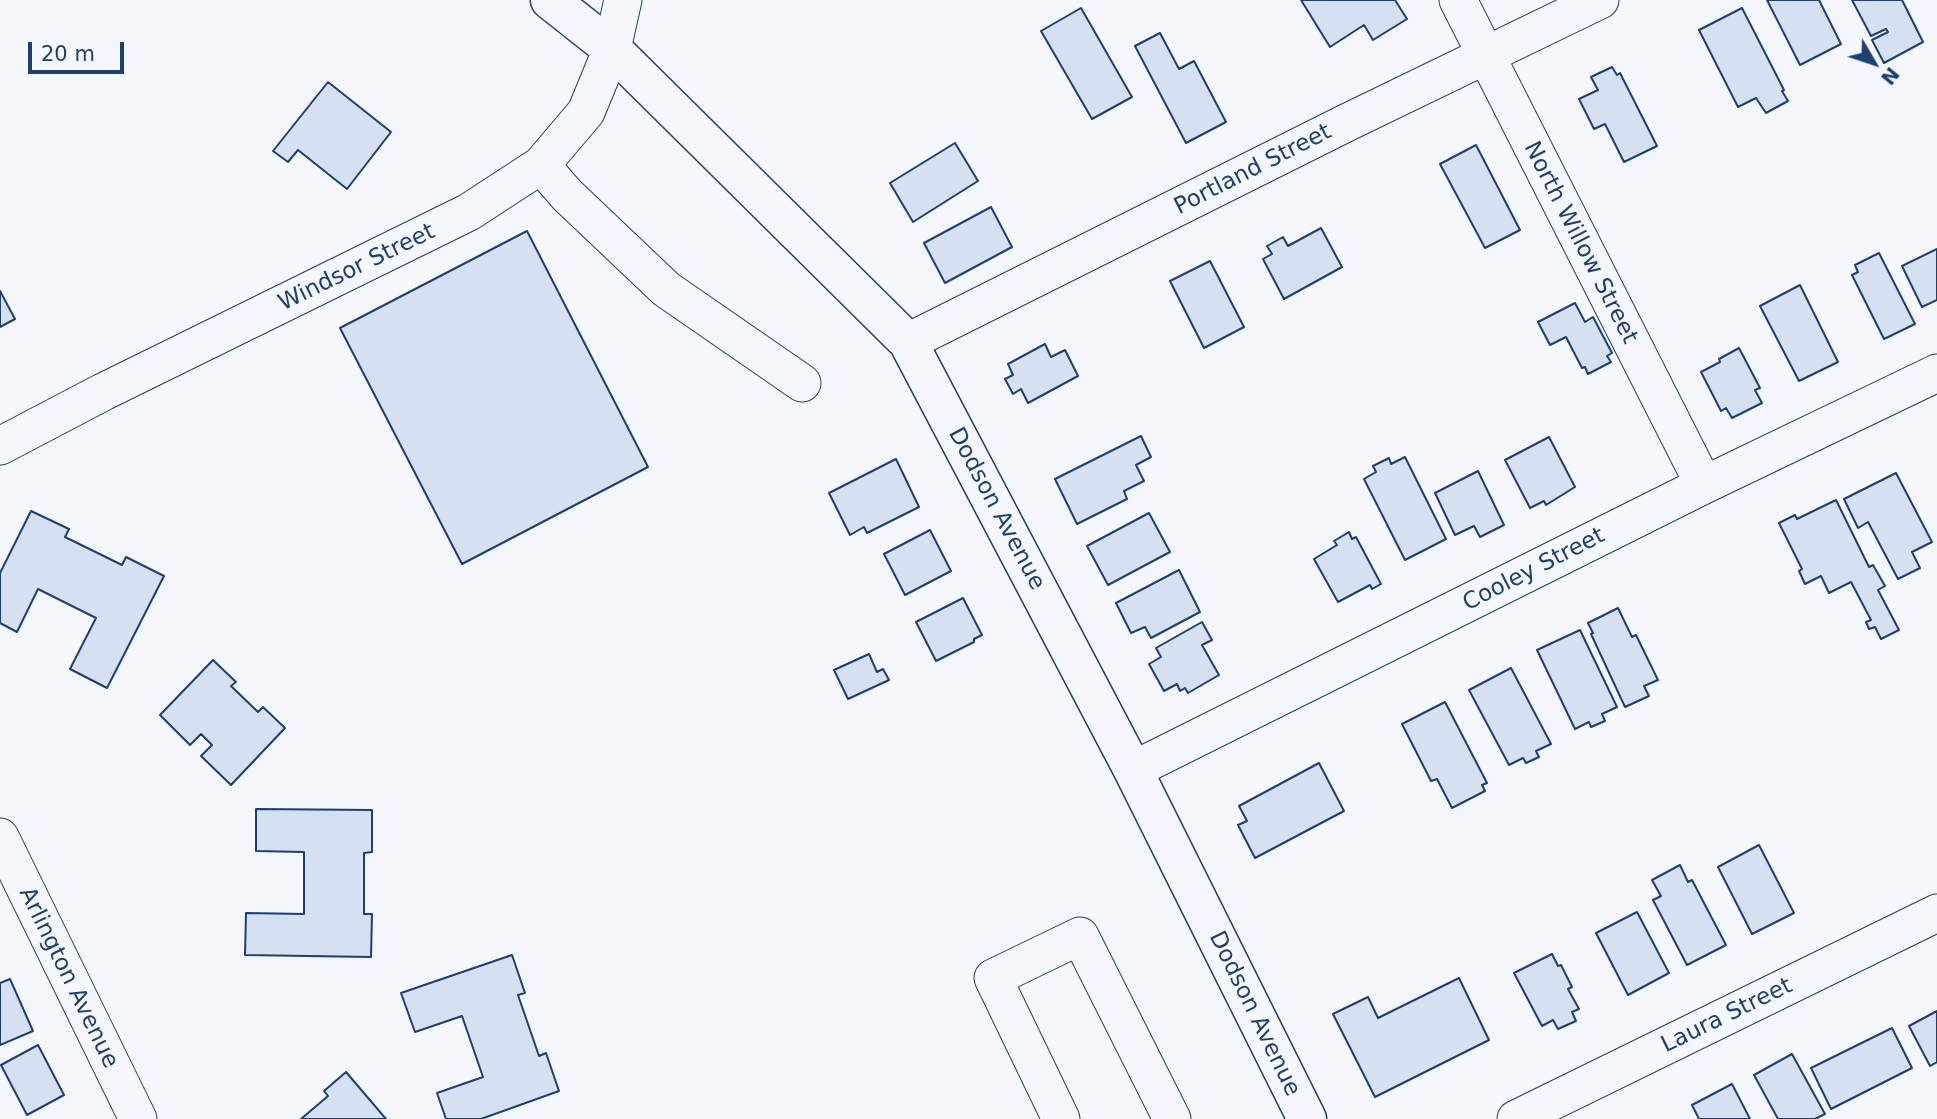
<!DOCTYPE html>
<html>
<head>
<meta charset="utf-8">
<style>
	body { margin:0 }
	#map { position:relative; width:1937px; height:1119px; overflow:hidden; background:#f4f7fb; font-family:"DejaVu Sans",sans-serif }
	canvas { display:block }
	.north { position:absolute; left:1839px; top:28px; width:70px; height:70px; -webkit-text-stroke:5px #f4f7fb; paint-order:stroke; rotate:129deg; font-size:19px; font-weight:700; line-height:28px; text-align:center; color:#1d3f73 }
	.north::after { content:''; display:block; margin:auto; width:24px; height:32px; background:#1d3f73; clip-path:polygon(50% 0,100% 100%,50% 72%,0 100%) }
	.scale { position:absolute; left:28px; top:42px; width:96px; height:32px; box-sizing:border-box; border:4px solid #1d3f73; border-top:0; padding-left:9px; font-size:21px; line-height:24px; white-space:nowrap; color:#1d3f73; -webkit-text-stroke:5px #f4f7fb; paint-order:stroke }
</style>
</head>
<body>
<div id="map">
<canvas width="1937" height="1119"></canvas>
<div class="north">N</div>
<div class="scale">20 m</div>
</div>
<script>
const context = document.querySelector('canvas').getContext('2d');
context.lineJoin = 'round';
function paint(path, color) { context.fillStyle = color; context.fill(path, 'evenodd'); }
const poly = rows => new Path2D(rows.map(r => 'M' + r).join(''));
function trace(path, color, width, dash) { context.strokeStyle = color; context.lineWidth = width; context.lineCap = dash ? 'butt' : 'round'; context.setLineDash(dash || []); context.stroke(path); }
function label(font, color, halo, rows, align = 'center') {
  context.font = font + ' "DejaVu Sans",sans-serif'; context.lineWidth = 5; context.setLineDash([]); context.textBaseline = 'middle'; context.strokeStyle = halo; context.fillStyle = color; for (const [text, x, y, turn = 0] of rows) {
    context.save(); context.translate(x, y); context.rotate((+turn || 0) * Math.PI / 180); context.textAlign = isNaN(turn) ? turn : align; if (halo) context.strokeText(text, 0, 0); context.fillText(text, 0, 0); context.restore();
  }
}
const building = poly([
	[1301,0,1395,0,1407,19,1373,40,1364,25,1330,47,1301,0],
	[1767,0,1819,0,1841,44,1800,65,1767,0],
	[1852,0,1902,0,1923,42,1884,63,1872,40,1888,32,1886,29,1871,36,1852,0],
	[1081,8,1132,97,1092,119,1041,31,1081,8],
	[1742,8,1784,90,1782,91,1788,101,1766,113,1756,98,1738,107,1699,30,1742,8],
	[1160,33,1179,69,1194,61,1226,122,1186,143,1135,46,1160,33],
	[1612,67,1617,75,1620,73,1657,146,1624,162,1605,124,1594,129,1579,99,1598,90,1591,77,1612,67],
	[328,82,391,132,347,189,298,150,288,162,273,151,328,82],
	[955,143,978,181,913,222,890,183,955,143],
	[1476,145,1520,230,1485,248,1440,164,1476,145],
	[991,207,1012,247,945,283,924,243,991,207],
	[1321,228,1342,267,1284,299,1263,259,1272,254,1267,246,1283,237,1288,246,1321,228],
	[527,231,648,467,462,564,340,328,527,231],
	[1937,249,1937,300,1922,307,1902,266,1937,249],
	[1879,253,1915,324,1884,339,1852,275,1858,272,1855,265,1879,253],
	[1210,261,1244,327,1204,348,1170,281,1210,261],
	[1800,285,1838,362,1799,381,1760,306,1800,285],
	[0,291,15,319,0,327,0,291],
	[1575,303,1585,322,1593,317,1612,353,1607,356,1611,362,1588,374,1585,367,1582,368,1566,337,1550,345,1538,322,1575,303],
	[1045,344,1051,357,1065,350,1078,376,1028,403,1021,389,1013,394,1005,379,1013,375,1008,364,1045,344],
	[1739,348,1760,388,1755,390,1762,403,1732,418,1726,408,1721,411,1701,372,1720,362,1719,359,1739,348],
	[1141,436,1151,457,1136,465,1144,481,1124,491,1127,499,1077,524,1055,479,1141,436],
	[1549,437,1575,487,1546,505,1544,501,1530,508,1505,460,1549,437],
	[1405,457,1446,539,1405,560,1364,479,1376,472,1373,466,1389,458,1391,464,1405,457],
	[896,459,919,507,867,533,864,527,850,535,829,493,896,459],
	[1478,471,1504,525,1480,537,1474,526,1455,535,1435,493,1478,471],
	[1896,473,1932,542,1912,552,1920,568,1898,579,1868,522,1858,528,1844,499,1896,473],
	[1836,500,1869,567,1873,565,1885,586,1878,590,1899,630,1881,639,1875,627,1869,629,1866,622,1871,620,1851,582,1829,593,1821,576,1805,584,1799,571,1802,569,1779,523,1795,515,1797,519,1836,500],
	[31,511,69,529,65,537,122,565,126,557,164,576,107,688,70,669,96,618,38,589,17,632,0,623,0,573,31,511],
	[1149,513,1170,552,1108,585,1087,546,1149,513],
	[930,530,951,571,905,595,884,554,930,530],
	[1349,532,1352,539,1356,537,1381,584,1372,589,1370,585,1338,602,1314,559,1337,545,1334,541,1349,532],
	[1179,570,1200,612,1151,638,1145,627,1131,633,1116,603,1179,570],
	[963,598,982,635,974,639,974,642,936,661,916,622,963,598],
	[1618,608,1632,637,1636,635,1658,680,1644,686,1649,696,1625,707,1591,634,1593,633,1588,623,1618,608],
	[1202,622,1212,640,1202,645,1219,675,1188,693,1185,688,1180,691,1177,684,1164,691,1149,664,1161,657,1156,648,1202,622],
	[1580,630,1617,707,1602,714,1605,721,1591,727,1589,722,1575,729,1537,650,1580,630],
	[869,654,877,672,883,669,889,680,848,699,834,670,869,654],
	[213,660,236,682,231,686,258,712,263,707,285,728,231,785,201,756,212,745,201,734,190,745,160,715,213,660],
	[1511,668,1551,744,1536,751,1539,757,1526,763,1523,758,1509,765,1469,690,1511,668],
	[1445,702,1487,783,1482,785,1485,791,1452,808,1437,779,1431,781,1402,724,1445,702],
	[1319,763,1344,811,1255,858,1238,825,1247,821,1239,806,1319,763],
	[256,809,372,810,372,852,364,853,364,914,372,914,371,957,245,955,246,913,304,914,304,852,256,851,256,809],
	[1759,845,1794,913,1752,934,1718,867,1759,845],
	[1680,865,1688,882,1692,880,1726,945,1687,965,1653,900,1661,896,1652,880,1680,865],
	[1637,912,1669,973,1628,995,1596,933,1637,912],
	[1552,954,1558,966,1561,965,1572,987,1568,989,1579,1009,1572,1012,1576,1021,1558,1029,1553,1020,1542,1026,1514,973,1552,954],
	[512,955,525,993,518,995,539,1056,546,1053,559,1091,481,1119,446,1119,437,1093,483,1077,462,1016,415,1032,401,993,512,955],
	[1459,978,1489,1040,1375,1097,1333,1014,1368,997,1378,1018,1459,978],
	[10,979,33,1031,0,1045,0,983,10,979],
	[1937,1011,1937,1062,1930,1066,1909,1026,1937,1011],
	[1892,1028,1912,1068,1831,1109,1811,1068,1892,1028],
	[38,1045,64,1095,27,1115,1,1065,38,1045],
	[1792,1054,1825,1114,1815,1119,1778,1119,1754,1075,1792,1054],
	[346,1072,386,1119,301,1119,328,1096,324,1091,346,1072],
	[1732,1084,1750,1119,1699,1119,1692,1105,1732,1084]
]);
paint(building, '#d5e0f0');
trace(building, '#1d3f73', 2);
const minor = poly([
	[1458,0,1704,485],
	[541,165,567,195,666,289,802,383],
	[908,342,1348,122,1600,0],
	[0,446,103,392,469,212,541,165,586,112,612,49,623,0],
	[1133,770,1704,485,1937,373],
	[0,837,138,1119],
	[1061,1119,993,978,1080,936,1172,1119],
	[1516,1119,1937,913]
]);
const major = poly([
	[550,0,612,49,908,342,1133,770,1307,1119]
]);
trace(minor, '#1d3f73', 39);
trace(major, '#1d3f73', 41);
trace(minor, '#f4f7fb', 37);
trace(major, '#f4f7fb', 38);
label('23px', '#1d3f73', '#f4f7fb', [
	["Portland Street",1253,170,-27],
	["North Willow Street",1580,243,63],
	["Windsor Street",357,268,-26],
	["Dodson Avenue",996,509,62],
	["Cooley Street",1534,570,-27],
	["Arlington Avenue",68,978,64],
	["Dodson Avenue",1254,1014,64],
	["Laura Street",1727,1016,-26]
]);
</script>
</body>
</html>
